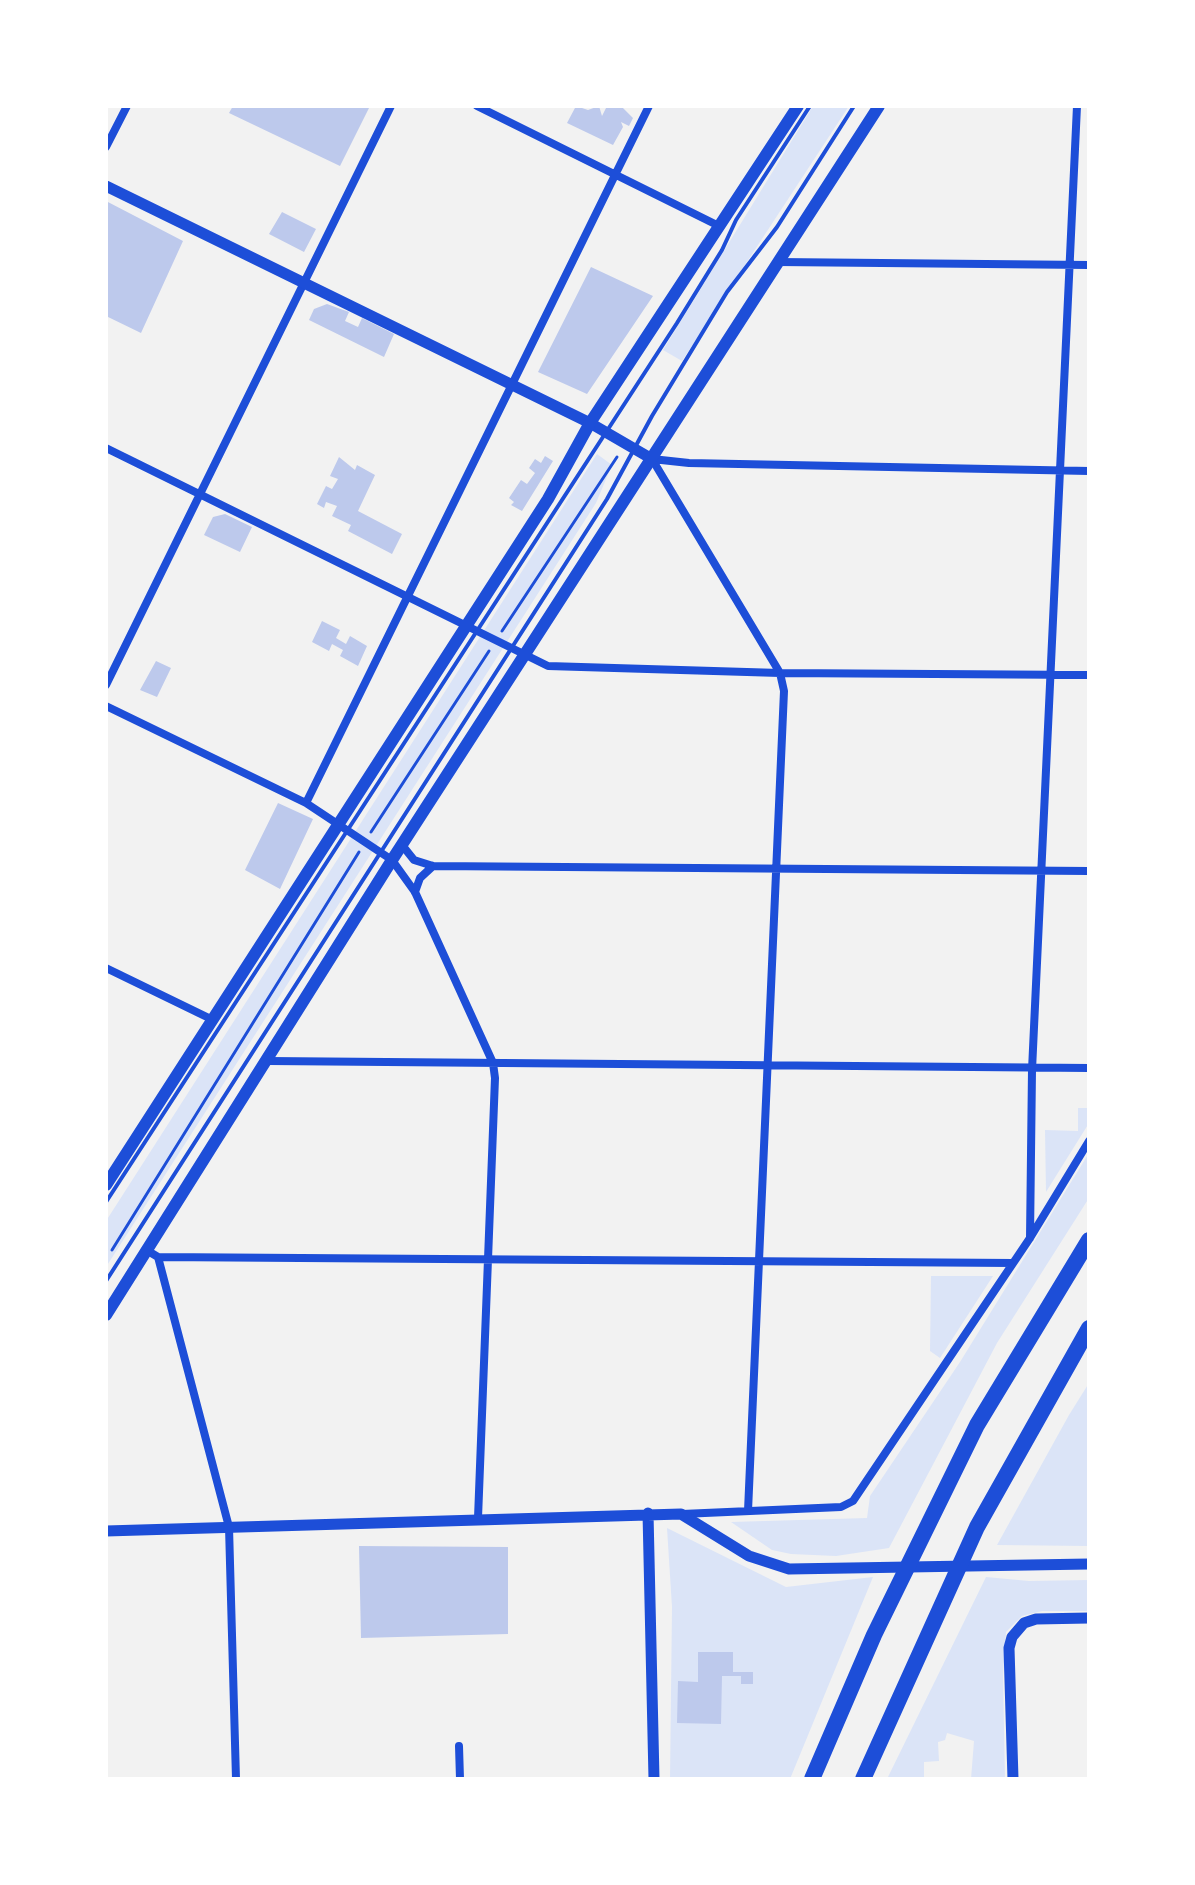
<!DOCTYPE html>
<html>
<head>
<meta charset="utf-8">
<style>
	body { margin:0 }
	#map { position:relative; width:1195px; height:1885px; overflow:hidden; background:#f2f2f2; font-family:Inter,sans-serif }
	canvas { display:block }
	.frame { position:absolute; inset:0; border:108px solid #fff; pointer-events:none }
</style>
</head>
<body>
<div id="map">
<canvas width="1195" height="1885"></canvas>
<div class="frame"></div>
</div>
<script>
const context = document.querySelector('canvas').getContext('2d');
context.lineJoin = 'round';
function paint(path, color) { context.fillStyle = color; context.fill(path, 'evenodd'); }
const poly = rows => new Path2D(rows.map(r => 'M' + r).join(''));
function trace(path, color, width, dash) { context.strokeStyle = color; context.lineWidth = width; context.lineCap = dash ? 'butt' : 'round'; context.setLineDash(dash || []); context.stroke(path); }
paint(poly([
	[813,106,849,106,682,361,663,350],
	[597,454,612,465,596,503,106,1267,106,1221],
	[1078,1108,1089,1108,1089,1123,1046,1192,1045,1130,1078,1131],
	[1089,1153,1089,1198,997,1343,889,1548,836,1556,791,1554,772,1550,731,1522,867,1518,870,1496,960,1362],
	[931,1276,993,1276,940,1358,930,1351],
	[1089,1383,1089,1546,997,1545,1069,1415],
	[667,1528,786,1587,873,1577,790,1779,670,1779,672,1607],
	[986,1577,1029,1581,1089,1580,1089,1611,1042,1611,1022,1616,1006,1632,1003,1676,1005,1779,971,1779,974,1741,947,1733,945,1740,938,1742,939,1761,924,1762,924,1779,887,1779]
]), '#dbe4f7');
paint(poly([
	[233,106,370,106,340,166,229,113],
	[576,106,588,110,599,106,602,116,607,106,621,106,633,118,629,126,621,122,623,127,613,145,567,123],
	[106,201,183,241,141,333,106,316],
	[282,212,316,229,304,252,269,234],
	[591,267,653,296,587,394,538,372],
	[327,304,349,312,345,321,358,327,362,318,394,334,384,357,309,320,314,309],
	[545,456,553,461,522,511,511,505,514,502,509,498,521,480,527,484,535,473,529,468,535,459,541,463],
	[339,457,355,470,357,465,375,475,358,511,402,534,392,554,348,531,351,525,332,516,337,506,326,502,324,508,317,504,326,486,332,489,338,479,330,476],
	[225,514,252,527,240,552,204,535,213,517],
	[322,621,340,630,336,638,346,644,350,636,367,646,358,666,340,656,343,650,332,644,329,651,312,642],
	[156,661,171,668,157,697,140,690],
	[278,803,313,819,280,889,245,870],
	[359,1546,508,1547,508,1634,361,1638],
	[698,1652,733,1652,733,1672,753,1672,753,1684,741,1684,741,1676,722,1676,721,1724,677,1723,678,1681,698,1682]
]), '#bdc9ec');
trace(poly([
	[502,631,617,457],
	[371,832,489,651],
	[112,1250,359,852]
]), '#1d4ed8', 3);
trace(poly([
	[106,1202,677,323,722,250,736,220,810,106],
	[106,1281,607,499,652,416,727,292,777,227,854,106]
]), '#1d4ed8', 4);
trace(poly([
	[477,106,719,226],
	[106,147,127,106],
	[778,262,1089,265],
	[106,448,548,666,780,673,1089,675],
	[652,459,780,673,784,691,748,1511],
	[652,459,689,463,1089,471],
	[106,685,391,106],
	[106,706,306,803,392,860,415,892,493,1063,495,1078,478,1518],
	[306,803,649,106],
	[402,845,414,860,433,866,1089,871],
	[415,892,420,878,433,866],
	[106,968,211,1019],
	[269,1061,1089,1068],
	[1030,1238,1032,1070,1077,106],
	[148,1251,158,1257,1013,1263],
	[158,1257,229,1527,236,1779],
	[682,1514,841,1507,853,1501,1030,1238,1089,1141],
	[459,1746,460,1779]
]), '#1d4ed8', 8);
trace(poly([
	[106,186,590,423,652,459],
	[648,1513,654,1779],
	[106,1531,681,1514,749,1556,789,1569,1089,1564],
	[1013,1779,1009,1648,1012,1637,1024,1623,1036,1619,1089,1618]
]), '#1d4ed8', 11);
trace(poly([
	[106,1185,548,499,590,423,798,106],
	[106,1315,392,860,879,106]
]), '#1d4ed8', 12);
trace(poly([
	[812,1779,874,1635,977,1425,1089,1240],
	[863,1779,977,1527,1089,1328]
]), '#1d4ed8', 16);
</script>
</body>
</html>
